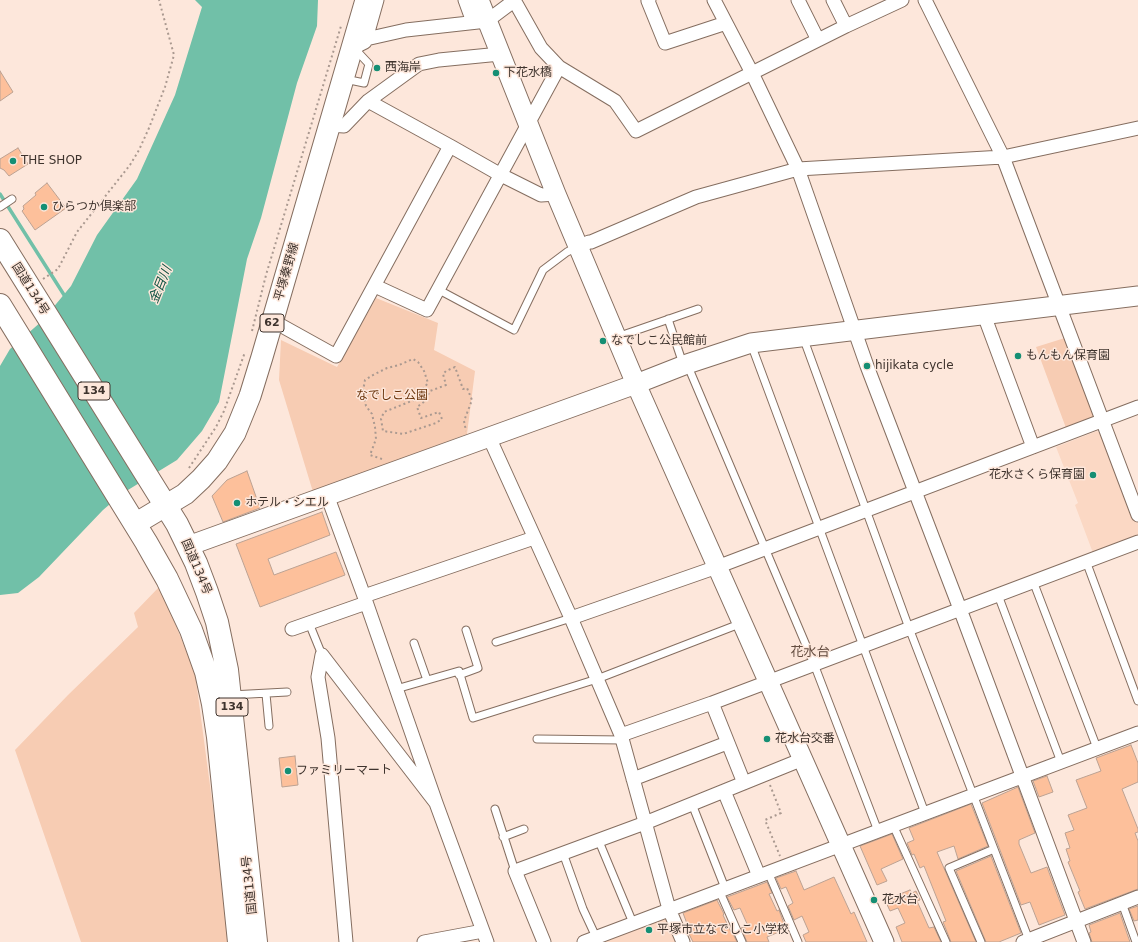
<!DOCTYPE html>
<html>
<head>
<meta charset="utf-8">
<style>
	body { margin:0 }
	canvas { display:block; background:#fde7db }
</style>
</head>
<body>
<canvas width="1138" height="942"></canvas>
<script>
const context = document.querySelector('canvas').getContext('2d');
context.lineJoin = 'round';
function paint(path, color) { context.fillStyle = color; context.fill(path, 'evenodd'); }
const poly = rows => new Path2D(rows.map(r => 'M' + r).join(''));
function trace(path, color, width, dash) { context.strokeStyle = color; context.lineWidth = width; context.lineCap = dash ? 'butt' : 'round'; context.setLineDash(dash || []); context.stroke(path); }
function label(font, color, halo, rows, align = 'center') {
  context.font = font + ' "DejaVu Sans","Noto Sans JP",sans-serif'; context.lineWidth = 3; context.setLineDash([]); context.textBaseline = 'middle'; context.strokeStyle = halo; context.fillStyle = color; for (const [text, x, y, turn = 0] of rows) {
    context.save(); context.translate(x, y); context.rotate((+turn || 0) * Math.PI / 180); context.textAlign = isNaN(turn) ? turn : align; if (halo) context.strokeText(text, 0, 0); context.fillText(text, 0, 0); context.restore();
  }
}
paint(poly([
	[1097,431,1104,436,1138,524,1138,536,1093,553,1075,505,1078,503,1056,447],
	[662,916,667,918,678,942,594,942]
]), '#fbd8c4');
paint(poly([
	[376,298,438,323,434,350,475,371,467,434,313,492,279,380,281,340,337,367],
	[1068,337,1096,417,1066,428,1036,347],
	[160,586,195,673,219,853,228,942,81,942,15,750,68,695,138,627,134,613]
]), '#f7ccb3');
paint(poly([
	[195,0,318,0,317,26,297,83,261,218,247,259,219,402,202,431,177,460,123,493,103,510,39,577,18,593,0,595,0,366,10,349,42,321,71,286,97,235,137,179,175,95,202,7]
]), '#71c0a8');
trace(poly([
	[0,194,66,298]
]), '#71c0a8', 3.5);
const building = poly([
	[0,71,13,92,0,101,0,71],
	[18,148,28,164,9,176,4,170,0,168,0,159,18,148],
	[47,183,66,208,35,230,22,211,24,209,23,206,36,195,35,193,47,183],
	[247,471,260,508,223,522,212,496,227,480,247,471],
	[322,512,330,535,268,559,274,575,336,552,345,575,260,607,236,544,322,512],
	[1131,745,1138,763,1138,782,1122,789,1138,829,1138,832,1135,833,1138,841,1138,889,1085,909,1078,892,1080,891,1068,862,1070,861,1066,849,1070,848,1065,833,1074,830,1068,815,1087,808,1076,780,1101,771,1096,758,1131,745],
	[295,756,298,785,282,787,279,758,295,756],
	[1047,776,1053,792,1039,797,1033,781,1047,776],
	[1018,787,1035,833,1019,840,1019,844,1031,873,1047,867,1065,915,1039,925,1030,902,1021,905,982,803,1018,787],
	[971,804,988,846,958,859,954,846,937,852,976,942,951,942,943,922,946,921,924,866,920,868,914,854,912,855,907,843,914,840,909,828,971,804],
	[892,834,903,859,881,869,887,881,877,885,860,846,892,834],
	[991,856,1021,933,999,942,986,942,956,871,991,856],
	[796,871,804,890,834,877,851,914,854,912,867,942,806,942,803,935,809,932,802,916,794,920,788,906,793,903,786,887,781,889,776,878,796,871],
	[767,882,772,893,769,894,777,911,779,910,786,929,767,937,769,942,747,942,741,928,748,926,740,908,734,910,727,897,767,882],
	[910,890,912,893,916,891,920,900,917,901,929,928,934,927,941,942,902,942,896,927,905,923,898,908,890,911,885,900,910,890],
	[717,900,724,914,723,915,731,932,732,932,737,942,693,942,687,930,689,929,683,913,717,900],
	[1138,906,1138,920,1134,921,1129,909,1138,906],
	[1120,913,1130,942,1092,942,1089,933,1091,932,1089,925,1120,913]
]);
paint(building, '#fdc09b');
trace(building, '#bca293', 1);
const lane = poly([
	[345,79,364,83,369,64,355,49],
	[0,207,12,199],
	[439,290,514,330,543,270,567,252,577,247],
	[668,319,683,364],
	[617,337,698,309],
	[803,337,909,628,1029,940],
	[751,344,925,813],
	[687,364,814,664,878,831],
	[1086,561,1138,701],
	[1033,581,1097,748],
	[998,595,1061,762],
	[309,623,322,655],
	[496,642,571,618],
	[414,643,427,680],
	[459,675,478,668,466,630],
	[396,689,459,671,473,718,597,679,742,623],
	[266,694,269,726],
	[231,695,287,692],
	[537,739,623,740],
	[692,804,725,888],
	[495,809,515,871],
	[893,825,946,942],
	[503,837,524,829],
	[598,839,633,923],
	[563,853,583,909,596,937],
	[768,872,798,942],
	[719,890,742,942],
	[1122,903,1136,942],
	[981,942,949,868,994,849]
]);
const street = poly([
	[465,0,473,22],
	[514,0,541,48,559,67,615,101,636,131,846,26,902,0],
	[649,0,648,1,665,43,726,23],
	[714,0,752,73,798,169,867,366,960,609,1084,942],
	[798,0,818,40],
	[833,0,846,26],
	[925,0,1003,157,1138,515],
	[366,39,377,0],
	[352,46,359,45,365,42,366,39,406,30,487,21,515,0],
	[368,101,450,146],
	[329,125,344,126,368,101,419,64,439,60,500,54],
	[578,247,589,242,591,242,696,197,798,169,1003,157,1138,128],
	[375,286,427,310,559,67],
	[984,315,1033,447],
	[273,321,336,356,450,146,501,175,541,195,556,194],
	[489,437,571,618,621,735,669,909,683,942],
	[327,495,364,596,436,803,487,942],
	[364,596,534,538],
	[571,618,717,567,1138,407],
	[292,629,366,603],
	[712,703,744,783],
	[621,735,712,703,1138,542],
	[633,779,727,743],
	[724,791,759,876],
	[346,942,328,738,318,677,322,655,436,803],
	[424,942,483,931],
	[544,942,515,871,645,823,803,759],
	[584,942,1138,733],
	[1023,942,1138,897]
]);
const secondary = poly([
	[479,0,556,194,636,384,884,942],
	[188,546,636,384,687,364,751,343,1138,296]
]);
const primary = poly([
	[135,524,185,494,201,479,217,461,235,433,250,396,262,357,366,0]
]);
const highway = poly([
	[0,240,177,524,196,563,207,592,217,622,227,670,256,942],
	[0,305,146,542,167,579,191,630,206,672,213,704,218,737,239,942]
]);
trace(lane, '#856e60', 9);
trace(street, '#856e60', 15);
trace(secondary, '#856e60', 21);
trace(primary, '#856e60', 23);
trace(highway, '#856e60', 24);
trace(poly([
	[43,279,58,269,77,232,130,165,139,150,149,128,165,87,174,55,159,0],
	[252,331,266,275,341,26],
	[382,459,370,455,376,439,375,427,372,414,366,406,363,391,365,380,373,375,387,368,399,365,413,359,418,362,424,371,428,383,414,400,384,412,381,419,383,431,403,434,436,423,442,419,439,412,421,418,417,407,425,401,430,391,446,385,443,374,446,371,455,367,463,389,467,388,472,400,464,421,466,431],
	[189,468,216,427,224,411,245,352],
	[770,785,781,813,765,820,780,856]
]), '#aa9990', 2, [2, 3]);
trace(lane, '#fff', 7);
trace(street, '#fff', 13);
trace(secondary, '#fff', 19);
trace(primary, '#fff', 21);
trace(highway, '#fff', 22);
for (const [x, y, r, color] of [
	[377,68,4,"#158f74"],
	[496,73,4,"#158f74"],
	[13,161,4,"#158f74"],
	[44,207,4,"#158f74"],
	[603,341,4,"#158f74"],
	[1018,356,4,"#158f74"],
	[867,366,4,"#158f74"],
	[1093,475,4,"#158f74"],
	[237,503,4,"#158f74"],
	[767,739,4,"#158f74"],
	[288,771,4,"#158f74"],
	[874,900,4,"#158f74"],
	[649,930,4,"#158f74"]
]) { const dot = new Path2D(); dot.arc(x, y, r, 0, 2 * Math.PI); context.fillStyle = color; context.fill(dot); trace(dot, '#fde7db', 1.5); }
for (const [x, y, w] of [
	[272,323,24],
	[94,391,32],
	[232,707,32]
]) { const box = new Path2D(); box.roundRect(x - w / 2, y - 9, w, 18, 3); context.fillStyle = '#fde7db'; context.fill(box); trace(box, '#3e332d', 1); }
label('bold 11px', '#3e332d', null, [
	["62",272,323],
	["134",94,391],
	["134",232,707]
]);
label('12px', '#3e332d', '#fde7db', [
	["西海岸",385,68],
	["下花水橋",504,73],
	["THE SHOP",21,161],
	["ひらつか倶楽部",52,207],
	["なでしこ公民館前",611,341],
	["もんもん保育園",1026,356],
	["hijikata cycle",875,366],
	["花水さくら保育園",1085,475,"right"],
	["ホテル・シエル",245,503],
	["花水台交番",775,739],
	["ファミリーマート",296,771],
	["花水台",882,900],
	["平塚市立なでしこ小学校",657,930]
], 'left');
label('12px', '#3e332d', '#fde7db', [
	["平塚秦野線",287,272,-74],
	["国道134号",30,289,58],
	["国道134号",196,567,67],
	["国道134号",250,885,-96]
]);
label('12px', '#6c360d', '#fde7db', [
	["なでしこ公園",392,396]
]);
label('italic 13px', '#0f5242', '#fde7db', [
	["金目川",161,285,-68]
]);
label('13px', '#644d40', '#fde7db', [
	["花水台",810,653]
]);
</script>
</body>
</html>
